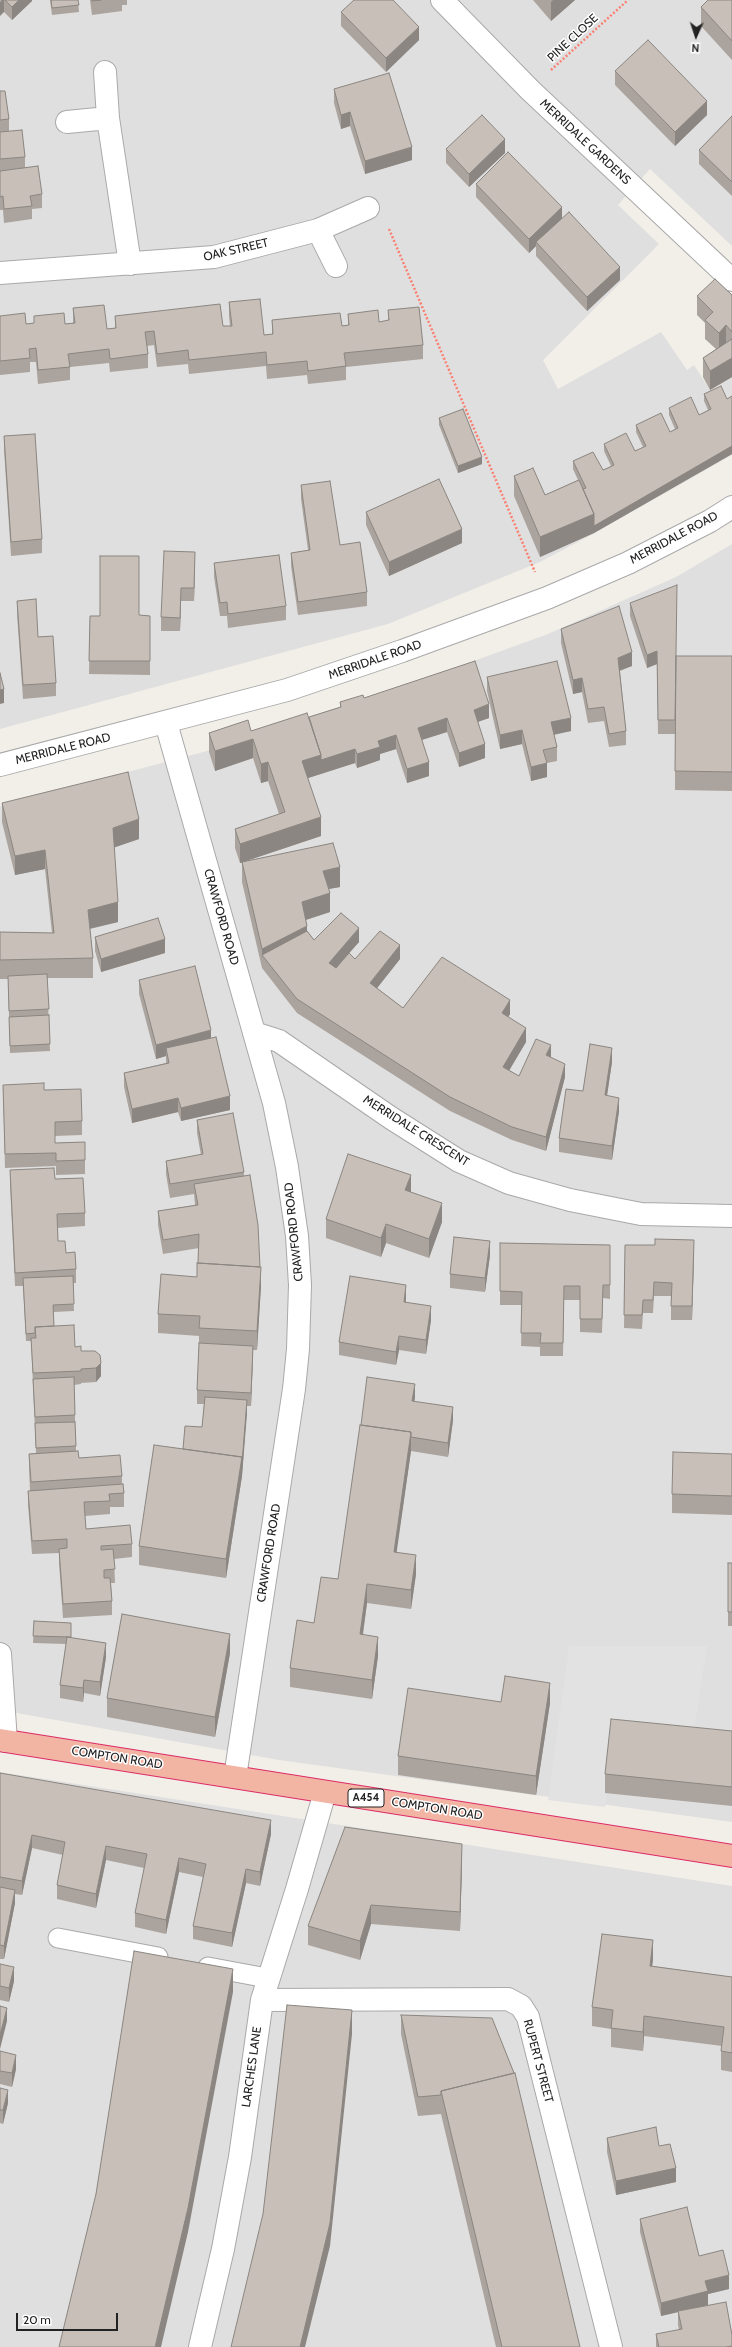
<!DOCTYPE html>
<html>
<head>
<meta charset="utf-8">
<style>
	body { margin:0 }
	#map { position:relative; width:732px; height:2347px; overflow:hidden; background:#f2efe9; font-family:Cabin,sans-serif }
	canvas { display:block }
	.north { position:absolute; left:676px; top:16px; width:40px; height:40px; -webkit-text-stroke:3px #fff; paint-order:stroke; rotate:183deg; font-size:11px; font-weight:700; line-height:16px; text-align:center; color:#222 }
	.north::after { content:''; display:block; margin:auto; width:14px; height:18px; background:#222; clip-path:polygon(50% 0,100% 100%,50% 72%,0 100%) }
	.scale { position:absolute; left:16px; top:2313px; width:102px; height:18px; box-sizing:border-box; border:2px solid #222; border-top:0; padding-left:5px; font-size:12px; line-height:14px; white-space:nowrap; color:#222; -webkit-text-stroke:3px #fff; paint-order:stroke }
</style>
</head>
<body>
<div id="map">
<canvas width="732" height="2347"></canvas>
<div class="north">N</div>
<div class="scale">20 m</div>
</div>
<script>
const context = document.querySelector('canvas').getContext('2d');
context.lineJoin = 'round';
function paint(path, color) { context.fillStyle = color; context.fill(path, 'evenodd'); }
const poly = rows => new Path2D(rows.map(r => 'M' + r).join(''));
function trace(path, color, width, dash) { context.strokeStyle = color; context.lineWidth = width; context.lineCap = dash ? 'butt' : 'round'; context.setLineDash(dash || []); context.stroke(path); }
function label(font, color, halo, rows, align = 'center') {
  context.font = font + ' Cabin,sans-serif'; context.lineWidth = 3; context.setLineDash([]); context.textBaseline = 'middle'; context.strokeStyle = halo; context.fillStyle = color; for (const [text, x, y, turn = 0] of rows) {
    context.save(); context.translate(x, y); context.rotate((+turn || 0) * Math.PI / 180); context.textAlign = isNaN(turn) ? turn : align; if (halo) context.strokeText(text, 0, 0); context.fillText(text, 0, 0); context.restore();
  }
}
paint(poly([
	[0,0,732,0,732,246,650,169,618,205,659,244,543,360,558,389,661,332,687,370,694,365,710,390,732,377,732,455,593,534,540,562,388,624,0,729],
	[732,544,732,1822,279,1760,0,1710,0,806,207,751,361,702,548,634,676,577],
	[0,1772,732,1886,732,2347,0,2347]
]), '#e0dfdf');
paint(poly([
	[569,1646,707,1646,693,1738,612,1729,605,1807,548,1800]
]), '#e2e2e2');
const service = poly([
	[58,1938,158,1957],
	[208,1967,267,1978]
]);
const minor = poly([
	[442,0,530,90,732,280],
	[105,72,108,118,130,264],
	[67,122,108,118],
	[318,230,336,266],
	[0,273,214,257,318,230,368,208],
	[166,723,274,1103,287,1167,297,1236,300,1285,298,1349,294,1389,235,1777],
	[254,1033,279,1041,391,1118,459,1161,509,1183,570,1200,641,1214,732,1216],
	[0,1654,6,1741],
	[262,2000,508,1999,521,2006,528,2017,611,2347],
	[200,2347,223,2249,240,2157,262,2000,297,1889,325,1792]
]);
const tertiary = poly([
	[0,765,287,690,402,651,547,598,628,563,710,521,732,507]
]);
const trunk = poly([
	[0,1740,732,1856]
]);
trace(service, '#a9a9a9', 21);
trace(minor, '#a9a9a9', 24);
trace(tertiary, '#a9a9a9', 24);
trace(trunk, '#dc2a67', 24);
trace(poly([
	[551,70,628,0],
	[389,229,535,572]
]), '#fa8072', 2.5, [2, 2]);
trace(service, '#fff', 19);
trace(minor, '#fff', 22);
trace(tertiary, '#fff', 22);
trace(trunk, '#f2b4a3', 22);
paint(poly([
	[0,0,32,0,32,1,12,20,4,12],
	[50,0,78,0,79,12,52,15],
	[90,0,127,0,127,5,122,5,122,11,92,15],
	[533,0,575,0,551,21],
	[732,0,732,60,701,26,701,7],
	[341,12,419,40,386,72,341,26],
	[615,71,707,115,675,146,615,85],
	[334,89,412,160,365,174,350,126,341,129,334,103],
	[0,91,9,119,9,131,25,157,25,168,42,194,42,208,32,209,32,219,4,223,3,210,0,210],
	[732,116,732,196,699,164,699,150],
	[446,149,505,153,469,187,446,163],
	[476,184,562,218,620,280,587,311,536,256,536,246,529,253,476,197],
	[732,295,732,377,710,390,703,377,703,358,716,349,705,339,705,323,697,315,697,296],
	[229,302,264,335,272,334,272,320,342,326,348,325,348,314,379,322,388,321,388,310,423,345,423,359,346,367,346,380,308,384,307,375,267,379,266,366,189,374,188,364,157,367,154,345,147,346,148,354,148,368,110,372,109,363,70,367,70,380,38,384,36,362,30,362,30,372,0,375,0,316,26,324,34,323,34,316,65,324,73,323,73,308,107,329,115,328,115,316,223,326,230,326,229,316],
	[704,394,727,399,732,396,732,454,594,533,540,557,514,496,514,476,545,495,578,480,573,469,573,461,603,470,611,466,604,451,604,444,635,451,643,447,636,432,636,425,670,432,675,429,669,415,669,408,699,415,708,410,704,401],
	[439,418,482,464,458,473,439,425],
	[4,436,42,539,42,553,11,556,4,450],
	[301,485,340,545,367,592,367,606,298,615,291,566,291,553,308,550,301,499],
	[366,512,462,543,389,576,366,525],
	[214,563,286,606,286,620,228,628,227,616,220,616,214,577],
	[195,566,194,601,181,601,180,631,161,631,161,617],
	[17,601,38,637,56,683,56,696,23,699,17,614],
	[630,603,676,656,732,656,732,791,675,790,675,734,658,734,657,664,647,668,630,616],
	[139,615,150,616,150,675,89,674,90,616],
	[561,629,632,666,620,671,626,731,626,745,609,747,604,721,588,723,582,692,573,694,561,643],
	[487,677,571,731,554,735,557,747,557,761,547,763,547,777,531,781,522,744,500,749,487,691],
	[364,698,489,718,478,722,485,758,459,767,447,732,422,740,429,776,407,783,396,749,380,754,380,760,357,768,355,763,308,778,321,836,243,862,340,887,329,889,330,912,306,920,307,931,314,940,359,942,349,953,355,959,400,959,377,988,403,1008,510,1014,508,1017,526,1042,509,1070,519,1076,551,1057,565,1077,546,1151,512,1140,450,1111,297,1013,262,968,242,882,242,863,240,863,235,848,235,829,279,814,268,781,261,783,253,758,215,771,209,752,209,733,251,731,309,717,340,707,340,702],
	[2,803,139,839,114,847,118,922,90,929,93,958,93,978,47,978,50,1051,10,1053,8,979,0,979,0,932,52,933,45,869,15,875,2,822],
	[95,937,165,953,101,972,95,951],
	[139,980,211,1038,230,1110,181,1121,178,1112,132,1123,124,1087,124,1073,166,1063,166,1056,156,1059,139,994],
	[612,1062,607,1095,619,1111,612,1160,559,1152,559,1138,583,1091],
	[3,1085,44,1090,82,1121,82,1135,55,1136,55,1143,85,1142,85,1174,56,1175,56,1166,5,1168],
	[197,1120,244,1172,244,1176,261,1286,257,1350,253,1350,251,1406,247,1406,242,1476,226,1578,139,1565,139,1546,183,1449,202,1427,204,1404,197,1404,197,1390,199,1347,199,1336,158,1333,158,1314,197,1277,199,1248,163,1254,158,1225,158,1211,195,1205,194,1194,170,1198,166,1174,166,1161,201,1155,197,1133],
	[10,1170,55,1179,85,1213,85,1226,57,1228,58,1241,76,1269,76,1283,73,1283,74,1311,54,1312,54,1326,75,1347,81,1351,95,1351,101,1376,96,1382,81,1383,81,1384,74,1385,76,1451,79,1458,122,1476,122,1484,124,1493,124,1507,110,1507,110,1514,85,1516,86,1529,132,1544,132,1557,114,1559,115,1583,111,1583,112,1601,112,1615,63,1618,59,1563,59,1553,32,1554,28,1505,28,1491,30,1491,29,1467,29,1454,36,1453,31,1341,26,1341,23,1286,15,1286,10,1184],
	[326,1219,442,1222,429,1258,386,1243,381,1257,326,1238],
	[500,1243,610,1245,610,1299,603,1298,602,1333,580,1332,580,1300,564,1300,563,1356,540,1356,540,1347,521,1346,522,1305,500,1305],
	[625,1245,694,1254,692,1320,671,1320,671,1296,654,1296,653,1313,643,1313,642,1329,624,1328],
	[490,1255,485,1292,450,1288,450,1274],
	[406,1299,406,1302,431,1320,426,1354,399,1350,396,1365,339,1355,339,1342],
	[415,1398,414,1401,453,1420,448,1457,411,1451,396,1552,416,1574,411,1609,367,1603,363,1635,378,1656,372,1699,290,1687,290,1668,338,1579],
	[732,1454,732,1515,672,1513,672,1494],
	[728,1563,732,1563,732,1626,728,1626],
	[34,1621,71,1630,71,1638,106,1657,100,1696,84,1693,83,1702,60,1698,60,1685,66,1644,33,1643],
	[230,1653,215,1737,107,1717,107,1698],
	[550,1703,536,1795,398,1775,398,1756],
	[732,1731,732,1806,605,1793,605,1774],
	[0,1773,271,1834,260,1886,246,1883,232,1947,193,1939,193,1926,203,1877,179,1872,166,1934,135,1927,135,1913,144,1868,106,1860,96,1908,57,1899,57,1885,63,1855,32,1848,22,1895,15,1894,15,1903,4,1959,0,1959],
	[462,1864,460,1931,371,1924,360,1960,308,1945,308,1926],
	[653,1959,652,1966,732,1977,732,2072,721,2070,721,2051,722,2046,644,2036,643,2051,611,2047,611,2029,592,2026,592,2007],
	[0,1964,14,1981,9,2002,0,2000],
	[401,2015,580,2347,496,2347,441,2114,418,2116,401,2034],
	[0,2051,16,2069,12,2087,0,2084],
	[0,2088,8,2103,3,2124,0,2123],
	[607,2138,659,2146,676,2182,616,2195,607,2152],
	[640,2219,699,2256,729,2289,708,2294,708,2305,732,2335,732,2347,656,2347,656,2334,679,2330,678,2325,678,2312,661,2316,640,2232]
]), '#aba49e');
paint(poly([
	[2,0,4,0,4,12,0,16,0,2],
	[19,0,32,0,32,1,12,20,12,7],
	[553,0,575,0,551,21,551,2],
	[419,27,419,40,386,72,386,58],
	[707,101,707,115,675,146,675,132],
	[350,112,350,126,341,129,341,115],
	[505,139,505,153,469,187,469,174],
	[412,147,412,160,365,174,365,161],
	[562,207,562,221,536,242,536,246,529,253,529,239],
	[620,267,620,280,587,311,587,297],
	[726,325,726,344,719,353,719,333],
	[732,358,732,377,710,390,710,371],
	[732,446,732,454,594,533,540,557,540,537,594,514],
	[482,457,482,464,458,473,458,466],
	[462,529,462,543,389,576,389,562],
	[195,552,195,566,194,601,194,588],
	[181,588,181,601,180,631,180,618],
	[657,651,657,664,647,668,647,655],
	[632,652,632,666,618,671,618,658],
	[582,678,582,692,573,694,573,680],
	[4,689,4,703,0,704,0,690],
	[489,704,489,718,474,723,474,710],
	[447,718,447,732,418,741,418,728],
	[571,718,571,731,551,735,551,722],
	[522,730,522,744,500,749,500,735],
	[396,735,396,749,380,754,380,760,357,768,357,754,378,741],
	[253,739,253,758,215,771,215,751],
	[485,744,485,758,459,767,459,753],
	[355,749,355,763,302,780,302,761,321,755],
	[268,762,268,781,261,783,261,764],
	[429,762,429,776,407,783,407,769],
	[547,763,547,777,531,781,531,767],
	[321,817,321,836,240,863,240,844],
	[139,819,139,839,113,848,113,828],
	[45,850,45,869,15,875,15,856],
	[340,867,340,887,323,890,323,871],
	[330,893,330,912,302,921,302,902],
	[118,902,118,922,88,929,88,910],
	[307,926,307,945,262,955,262,949],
	[359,928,359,942,329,976,329,963],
	[165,939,165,953,101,972,101,959],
	[400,945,400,959,370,997,370,983],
	[510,1000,510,1014,502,1027,502,1013],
	[526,1028,526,1042,503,1081,503,1067],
	[211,1030,211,1044,166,1048,166,1056,156,1059,156,1045],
	[551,1045,551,1058,546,1055],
	[612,1048,612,1062,605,1109,605,1095],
	[565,1064,565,1077,546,1151,546,1137],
	[230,1096,230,1110,181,1121,181,1108],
	[178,1098,178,1112,132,1123,132,1109],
	[619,1098,619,1111,612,1160,612,1146],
	[411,1175,411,1195,405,1190],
	[442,1203,442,1222,429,1258,429,1239],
	[386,1224,386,1243,381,1257,381,1238],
	[694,1240,694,1254,692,1320,692,1306],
	[490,1241,490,1255,485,1292,485,1278],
	[261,1267,261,1286,257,1350,257,1331],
	[406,1285,406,1299,404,1316,404,1302],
	[431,1306,431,1320,426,1354,426,1340],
	[399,1336,399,1350,396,1365,396,1352],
	[253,1346,253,1359,251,1406,251,1393],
	[101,1363,101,1376,96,1382,96,1368],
	[415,1384,415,1398,412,1415,412,1401],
	[247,1400,247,1414,242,1476,226,1578,226,1559],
	[453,1407,453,1420,448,1457,448,1443],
	[411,1432,411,1451,394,1571,394,1552],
	[416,1555,416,1574,411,1609,411,1590],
	[367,1584,367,1603,360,1653,360,1634],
	[230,1634,230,1653,215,1737,215,1717],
	[378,1637,378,1656,372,1699,372,1680],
	[106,1643,106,1657,100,1696,100,1682],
	[84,1680,84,1693,83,1702,83,1688],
	[550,1683,550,1703,536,1795,536,1776],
	[271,1820,271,1834,260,1886,260,1872],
	[32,1835,32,1848,22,1895,22,1881],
	[462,1844,462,1864,460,1931,460,1912],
	[106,1846,106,1860,96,1908,96,1894],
	[179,1858,179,1872,166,1934,166,1920],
	[246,1869,246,1883,232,1947,232,1933],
	[15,1890,15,1903,4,1959,4,1946],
	[371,1905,371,1924,360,1960,360,1941],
	[653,1940,653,1959,650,1985,650,1966],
	[14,1967,14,1981,9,2002,9,1988],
	[233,1969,233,1992,188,2232,161,2347,155,2347],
	[7,2008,7,2021,0,2049,0,2035],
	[352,2010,352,2034,330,2246,305,2347,300,2347],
	[644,2016,644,2036,643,2051,643,2032],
	[16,2055,16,2069,12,2087,12,2073],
	[8,2090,8,2103,3,2124,3,2110],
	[676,2168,676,2182,616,2195,616,2181],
	[729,2275,729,2289,708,2294,708,2305,661,2316,661,2303,705,2281]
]), '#8b8681');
const building = poly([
	[5,0,19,0,12,7,5,0],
	[51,0,78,0,79,5,52,8,51,0],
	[92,0,101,0,92,1,92,0],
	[354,0,393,0,419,27,386,58,341,12,354,0],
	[708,0,732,0,732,41,701,7,708,0],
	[648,40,707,101,675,132,615,71,648,40],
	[389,73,412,147,365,161,350,112,341,115,334,89,389,73],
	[0,91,5,91,9,119,0,120,0,91],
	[482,115,505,139,469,174,446,149,482,115],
	[732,116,732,182,699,150,732,116],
	[22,130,25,157,0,159,0,132,22,130],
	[508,152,562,207,529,239,476,184,508,152],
	[38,166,42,194,30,196,32,206,4,209,3,196,0,197,0,171,38,166],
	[569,212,620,267,587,297,536,242,569,212],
	[715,279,732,295,732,332,726,325,719,333,705,320,713,312,697,296,715,279],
	[260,299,264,335,273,334,272,320,340,313,342,326,349,325,348,314,378,310,379,322,389,320,388,310,419,307,423,345,344,353,346,366,308,371,307,361,267,365,266,352,189,360,188,350,157,354,154,331,145,332,148,354,110,359,109,349,68,354,70,367,38,370,36,348,29,349,30,358,0,361,0,316,25,313,26,324,34,323,34,316,64,313,65,324,75,323,73,308,104,305,107,329,116,328,115,316,220,304,223,326,232,326,229,302,260,299],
	[732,339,732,358,710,371,703,358,732,339],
	[721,386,727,399,732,396,732,446,594,526,594,514,583,489,586,488,573,461,593,452,603,470,608,468,614,465,604,444,626,433,635,451,646,446,636,425,661,413,670,432,678,428,669,408,691,397,699,415,711,409,704,394,721,386],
	[463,409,482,457,458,466,439,418,463,409],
	[35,434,42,539,11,542,4,436,35,434],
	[533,468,545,495,579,480,594,514,540,537,514,476,533,468],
	[439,479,462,529,389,562,366,512,439,479],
	[330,481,340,545,360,542,367,592,298,602,291,553,310,550,301,485,330,481],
	[164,551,195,552,194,588,181,588,180,618,161,617,164,551],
	[279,555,286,606,228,614,227,602,220,603,214,563,279,555],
	[100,556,139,556,139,615,150,616,150,661,89,661,90,616,100,616,100,556],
	[677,585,675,720,658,720,657,651,647,655,630,603,677,585],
	[36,599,38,637,53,636,56,683,23,685,17,601,36,599],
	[619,606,632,652,618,658,626,731,609,734,604,707,588,709,582,678,573,680,561,629,619,606],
	[676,656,732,656,732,772,675,771,676,656],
	[475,661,489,704,474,710,485,744,459,753,447,718,418,728,429,762,407,769,396,735,378,741,380,747,357,754,355,749,321,760,321,755,309,717,341,707,340,702,363,695,364,698,475,661],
	[557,661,571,718,551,722,557,747,543,750,547,763,531,767,522,730,500,735,487,677,557,661],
	[0,673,4,689,0,690,0,673],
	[307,713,321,755,302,761,321,817,240,844,235,829,285,812,268,762,261,764,253,739,215,751,209,733,248,720,251,731,307,713],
	[128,772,139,819,113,828,118,902,88,910,93,958,0,960,0,932,54,933,45,850,15,856,2,803,128,772],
	[333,843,340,867,323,871,330,893,302,902,307,926,262,949,242,862,333,843],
	[341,913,359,928,329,963,336,968,349,953,355,959,380,931,400,945,370,983,403,1008,442,957,510,1000,502,1013,526,1028,503,1067,519,1076,536,1039,551,1045,546,1055,565,1064,546,1137,512,1127,450,1097,297,999,262,955,307,931,314,940,341,913],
	[158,918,165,939,101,959,95,937,158,918],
	[195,966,211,1030,156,1045,139,980,195,966],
	[47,974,49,1009,9,1011,8,976,47,974],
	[49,1015,50,1044,10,1046,9,1017,49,1015],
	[216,1037,230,1096,181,1108,178,1098,132,1109,124,1073,169,1063,166,1048,216,1037],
	[590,1044,612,1048,605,1095,619,1098,612,1146,559,1138,566,1089,583,1091,590,1044],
	[44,1083,44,1090,81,1089,82,1121,55,1122,55,1143,85,1142,85,1160,56,1161,56,1153,5,1154,3,1085,44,1083],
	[233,1113,244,1172,170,1184,166,1161,203,1154,197,1120,233,1113],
	[348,1154,411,1175,405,1190,442,1203,429,1239,386,1224,381,1238,326,1219,348,1154],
	[54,1168,55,1179,83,1178,85,1213,57,1214,58,1241,65,1241,66,1253,75,1252,76,1269,15,1273,10,1170,54,1168],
	[250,1175,258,1225,260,1267,198,1263,199,1234,163,1240,158,1211,198,1205,194,1184,250,1175],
	[454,1237,490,1241,485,1278,450,1274,454,1237],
	[655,1239,694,1240,692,1306,671,1306,672,1283,654,1282,653,1300,643,1300,642,1315,624,1315,625,1245,655,1245,655,1239],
	[500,1243,610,1245,610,1285,603,1285,602,1319,580,1319,580,1286,564,1286,563,1343,540,1343,541,1333,521,1333,522,1292,500,1291,500,1243],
	[197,1263,261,1267,257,1331,199,1328,200,1316,158,1314,161,1274,197,1277,197,1263],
	[73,1276,74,1304,53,1305,54,1326,35,1327,35,1333,26,1334,23,1278,73,1276],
	[350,1276,406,1285,404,1302,431,1306,426,1340,399,1336,396,1352,339,1342,350,1276],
	[74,1325,75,1347,81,1346,81,1351,95,1351,100,1355,101,1363,96,1368,81,1369,81,1371,33,1373,31,1338,36,1338,35,1327,74,1325],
	[199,1343,253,1346,251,1393,197,1390,199,1343],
	[74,1377,75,1415,35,1417,33,1379,74,1377],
	[367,1377,415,1384,412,1401,453,1407,448,1443,411,1437,411,1432,361,1425,367,1377],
	[205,1397,247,1400,242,1463,242,1457,183,1449,185,1426,202,1427,205,1397],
	[75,1422,76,1446,36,1448,35,1423,75,1422],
	[360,1425,411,1432,394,1552,416,1555,411,1590,367,1584,360,1634,378,1637,372,1680,290,1668,297,1620,314,1623,321,1577,338,1579,360,1425],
	[154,1445,242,1457,226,1559,139,1546,154,1445],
	[78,1451,79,1458,120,1455,122,1476,31,1482,29,1454,78,1451],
	[673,1452,732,1454,732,1496,672,1494,673,1452],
	[123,1484,124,1493,109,1494,110,1501,84,1502,86,1529,130,1525,132,1544,101,1546,101,1550,113,1549,115,1569,104,1570,104,1578,110,1578,112,1601,63,1604,59,1549,67,1548,67,1539,32,1541,28,1491,123,1484],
	[728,1563,732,1563,732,1612,728,1612,728,1563],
	[122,1614,230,1634,215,1717,107,1698,122,1614],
	[34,1621,71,1623,71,1637,33,1636,34,1621],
	[67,1637,106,1643,100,1682,84,1680,83,1688,60,1685,67,1637],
	[505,1676,550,1683,536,1776,398,1756,408,1688,501,1702,505,1676],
	[611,1719,732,1731,732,1787,605,1774,611,1719],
	[0,1773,271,1820,260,1872,246,1869,232,1933,193,1926,206,1864,179,1858,166,1920,135,1913,147,1854,106,1846,96,1894,57,1885,65,1842,32,1835,22,1881,0,1877,0,1773],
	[345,1827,462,1844,460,1912,371,1905,360,1941,308,1926,345,1827],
	[0,1887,15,1890,4,1946,0,1945,0,1887],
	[602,1934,653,1940,650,1966,732,1977,732,2053,721,2051,724,2027,644,2016,643,2032,611,2028,613,2010,592,2007,602,1934],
	[134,1951,233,1969,188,2208,155,2347,59,2347,96,2194,134,1951],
	[0,1964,14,1967,9,1988,0,1986,0,1964],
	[287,2005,352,2010,330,2223,300,2347,231,2347,263,2214,287,2005],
	[0,2006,7,2008,0,2035,0,2006],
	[401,2015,492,2018,514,2073,441,2091,441,2095,418,2097,401,2015],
	[0,2051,16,2055,12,2073,0,2071,0,2051],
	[515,2073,580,2347,502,2347,441,2091,515,2073],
	[0,2088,8,2090,3,2110,0,2110,0,2088],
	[656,2127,659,2146,670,2144,676,2168,616,2181,607,2138,656,2127],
	[687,2207,699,2256,723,2250,729,2275,705,2281,708,2291,661,2303,640,2219,687,2207],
	[726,2302,732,2335,732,2346,726,2347,659,2347,656,2334,682,2329,678,2311,726,2302]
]);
paint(building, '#c7bfb8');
trace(building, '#8b8681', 1);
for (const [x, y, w] of [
	[366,1798,36]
]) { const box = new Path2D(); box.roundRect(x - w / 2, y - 9, w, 18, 3); context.fillStyle = '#fff'; context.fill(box); trace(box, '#222', 1); }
label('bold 11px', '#222', null, [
	["A454",366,1798]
]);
label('12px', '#222', '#fff', [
	["PINE CLOSE",573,38,-43],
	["MERRIDALE GARDENS",585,142,43],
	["OAK STREET",236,250,-13],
	["MERRIDALE ROAD",674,538,-28],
	["MERRIDALE ROAD",375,660,-19],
	["MERRIDALE ROAD",63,749,-14],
	["CRAWFORD ROAD",221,917,74],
	["MERRIDALE CRESCENT",416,1131,32],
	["CRAWFORD ROAD",294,1232,-96],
	["CRAWFORD ROAD",269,1553,-81],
	["COMPTON ROAD",117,1758,9],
	["COMPTON ROAD",437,1809,9],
	["RUPERT STREET",538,2061,75],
	["LARCHES LANE",252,2067,-82]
]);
</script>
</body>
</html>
